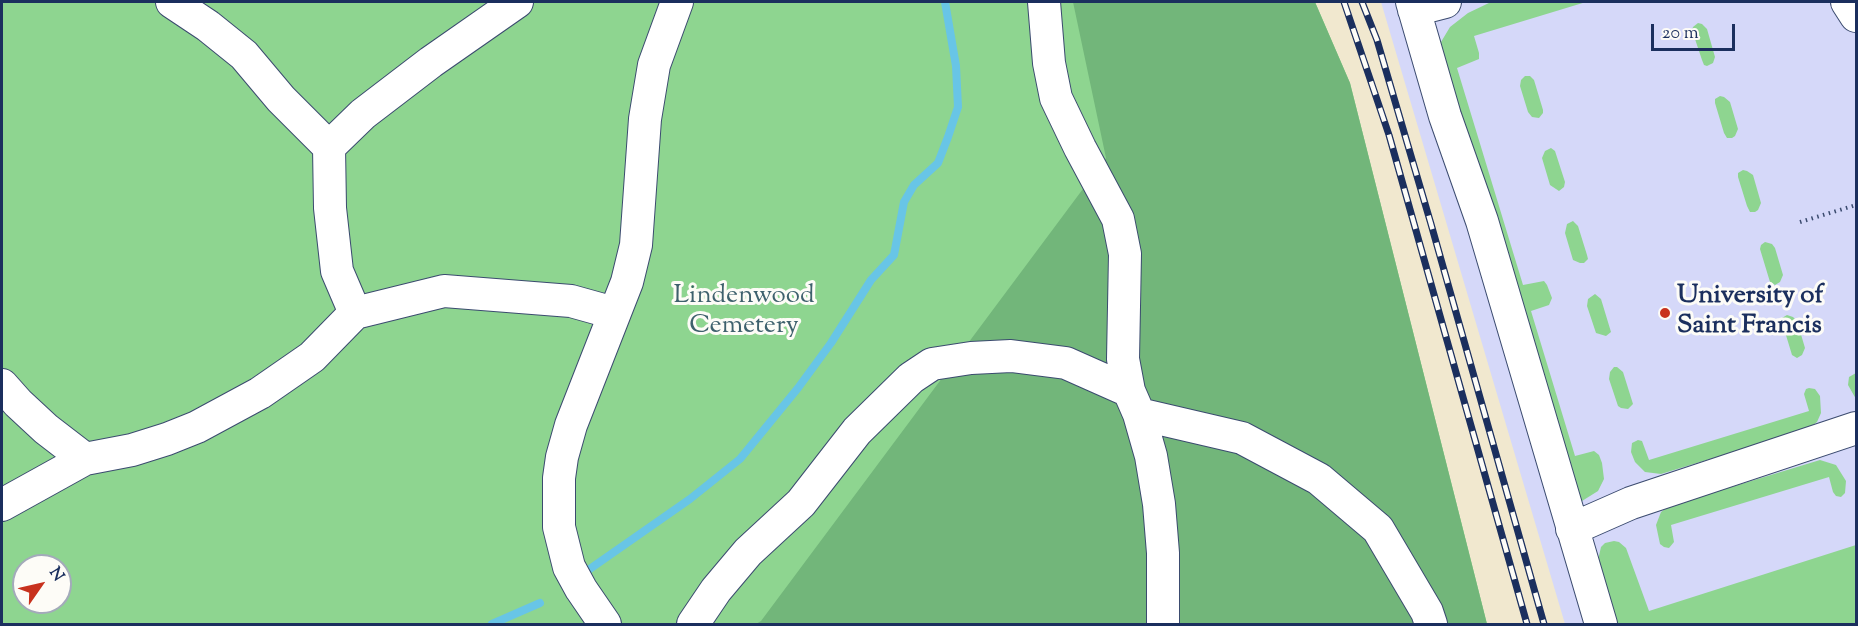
<!DOCTYPE html>
<html>
<head>
<meta charset="utf-8">
<style>
	body { margin:0 }
	#map { position:relative; width:1858px; height:626px; overflow:hidden; background:#f1e8cf; font-family:"Sorts Mill Goudy",serif }
	canvas { display:block }
	.frame { position:absolute; inset:0; border:3px solid #1b2f5e; pointer-events:none }
	.north { position:absolute; left:12px; top:554px; width:60px; height:60px; box-sizing:border-box; background:#fdfcf7; border:2px solid #a3aaba; border-radius:50%; rotate:56deg; font-size:16px; font-weight:700; line-height:24px; text-align:center; color:#1b2f5e }
	.north::after { content:''; display:block; margin:auto; width:21px; height:27px; background:#c8321e; clip-path:polygon(50% 0,100% 100%,50% 72%,0 100%) }
	.scale { position:absolute; left:1651px; top:24px; width:84px; height:27px; box-sizing:border-box; border:3px solid #1b2f5e; border-top:0; padding-left:8px; font-size:18px; line-height:21px; white-space:nowrap; color:#1b2f5e; -webkit-text-stroke:4px #fdfcf7; paint-order:stroke }
</style>
</head>
<body>
<div id="map">
<canvas width="1858" height="626"></canvas>
<div class="frame"></div>
<div class="north">N</div>
<div class="scale">20 m</div>
</div>
<script>
const context = document.querySelector('canvas').getContext('2d');
context.lineJoin = 'round';
function paint(path, color) { context.fillStyle = color; context.fill(path, 'evenodd'); }
const poly = rows => new Path2D(rows.map(r => 'M' + r).join(''));
function trace(path, color, width, dash) { context.strokeStyle = color; context.lineWidth = width; context.lineCap = dash ? 'butt' : 'round'; context.setLineDash(dash || []); context.stroke(path); }
function label(font, color, halo, rows, align = 'center') {
  context.font = font + ' "Sorts Mill Goudy",serif'; context.lineWidth = 6; context.setLineDash([]); context.textBaseline = 'middle'; context.strokeStyle = halo; context.fillStyle = color; for (const [text, x, y, turn = 0] of rows) {
    context.save(); context.translate(x, y); context.rotate((+turn || 0) * Math.PI / 180); context.textAlign = isNaN(turn) ? turn : align; if (halo) context.strokeText(text, 0, 0); context.fillText(text, 0, 0); context.restore();
  }
}
paint(poly([
	[1381,2,1856,2,1856,624,1565,624]
]), '#d5d8f9');
paint(poly([
	[2,2,1315,2,1350,83,1487,624,2,624],
	[24,566,60,566,60,602,24,602],
	[1491,2,1586,2,1474,36,1479,53,1479,59,1457,68,1523,285,1544,281,1547,285,1552,298,1549,305,1531,311,1575,456,1594,451,1599,455,1602,463,1604,479,1598,491,1582,501,1572,502,1440,56,1441,42,1450,27,1468,13],
	[1698,23,1702,24,1707,29,1715,57,1713,63,1707,66,1704,65,1702,60,1692,30,1693,27],
	[1525,76,1530,76,1534,80,1543,110,1543,113,1539,118,1532,117,1528,112,1520,86,1521,80],
	[1720,96,1724,97,1730,102,1738,129,1735,136,1732,138,1727,138,1724,133,1715,103,1715,99],
	[1551,148,1555,151,1565,182,1564,187,1559,191,1550,185,1542,158,1545,151],
	[1743,170,1747,171,1753,175,1761,203,1758,210,1755,212,1750,212,1747,206,1738,177,1738,173],
	[1573,221,1578,226,1587,255,1588,259,1584,263,1580,263,1573,260,1565,233,1567,224],
	[1765,242,1772,244,1775,248,1783,275,1780,282,1775,285,1770,282,1760,249,1761,245],
	[1595,294,1601,299,1611,332,1606,336,1596,333,1587,306,1588,299],
	[1787,315,1793,317,1797,321,1805,348,1802,355,1797,358,1792,355,1782,322,1782,318],
	[1614,367,1617,367,1623,372,1633,404,1628,409,1621,408,1618,406,1609,379,1610,372],
	[1856,373,1856,399,1848,385,1849,377],
	[1809,388,1815,389,1820,396,1821,413,1817,422,1808,429,1661,474,1645,472,1635,462,1631,452,1632,443,1638,440,1642,441,1649,460,1809,411,1804,394,1806,389],
	[1820,460,1836,465,1846,481,1845,493,1841,497,1836,496,1833,492,1829,477,1671,525,1674,542,1669,548,1664,547,1660,544,1656,525,1661,512,1669,506],
	[1614,541,1619,542,1626,548,1649,611,1856,545,1856,624,1616,624,1598,560,1601,547,1605,543]
]), '#8ed590');
paint(poly([
	[1073,2,1315,2,1350,83,1487,624,756,624,761,621,1106,158]
]), '#72b67a');
trace(poly([
	[584,573,690,499,740,459,798,388,831,343,871,280,894,255,904,202,914,185,938,163,948,137,958,107,956,66,945,2],
	[492,624,540,603]
]), '#68c5e6', 8);
const minor = poly([
	[1044,2,1049,63,1056,98,1080,148,1118,219,1125,254,1123,359,1129,391,1139,414,1151,456,1159,504,1163,553,1163,624],
	[1412,2,1445,116,1482,221,1601,624],
	[1847,2,1856,16],
	[1414,10,1445,2],
	[329,147,363,114,431,62,517,2],
	[355,313,444,291,571,301,614,313],
	[2,385,18,403,46,429,85,459,2,505],
	[1139,414,1242,438,1319,479,1378,529,1427,612,1431,624],
	[85,459,132,450,167,439,197,427,260,393,312,357,355,313,337,271,330,208,329,147,281,99,244,55,208,26,172,2],
	[1572,529,1631,503,1856,428],
	[605,624,581,589,569,567,559,527,559,478,562,457,571,425,627,282,636,245,645,119,654,65,677,2],
	[693,624,716,590,748,552,801,503,857,431,911,378,932,364,971,358,1011,356,1066,363,1129,391]
]);
trace(minor, '#3b4b6f', 34);
trace(poly([
	[1800,222,1856,205]
]), '#3b4b6f', 4, [1.5, 4.5]);
trace(minor, '#fff', 32);
const rail = poly([
	[1344,2,1389,135,1527,624],
	[1362,2,1377,40,1431,224,1544,624]
]);
trace(rail, '#1b2f5e', 7);
trace(rail, '#fdfcf7', 4.5, [14]);
for (const [x, y, r, color] of [
	[1665,313,6,"#c8321e"]
]) { const dot = new Path2D(); dot.arc(x, y, r, 0, 2 * Math.PI); context.fillStyle = color; context.fill(dot); trace(dot, '#fdfcf7', 2); }
label('26px', '#3e616d', '#fdfcf7', [
	["Lindenwood",744,298],
	["Cemetery",744,328]
]);
label('bold 26px', '#1b2f5e', '#fdfcf7', [
	["University of",1677,298],
	["Saint Francis",1677,328]
], 'left');
</script>
</body>
</html>
